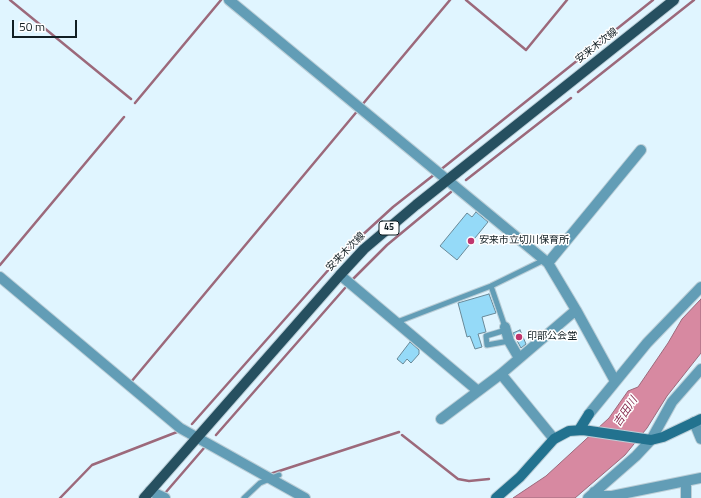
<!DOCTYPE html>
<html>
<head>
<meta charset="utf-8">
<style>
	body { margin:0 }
	#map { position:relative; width:701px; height:498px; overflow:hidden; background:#e0f5ff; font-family:"Titillium Web",sans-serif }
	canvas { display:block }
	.scale { position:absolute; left:12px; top:20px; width:65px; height:18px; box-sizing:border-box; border:2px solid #111e23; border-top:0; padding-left:5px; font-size:12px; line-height:14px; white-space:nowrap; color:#111e23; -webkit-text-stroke:3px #fff; paint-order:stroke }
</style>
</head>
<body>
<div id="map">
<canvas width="701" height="498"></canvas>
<div class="scale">50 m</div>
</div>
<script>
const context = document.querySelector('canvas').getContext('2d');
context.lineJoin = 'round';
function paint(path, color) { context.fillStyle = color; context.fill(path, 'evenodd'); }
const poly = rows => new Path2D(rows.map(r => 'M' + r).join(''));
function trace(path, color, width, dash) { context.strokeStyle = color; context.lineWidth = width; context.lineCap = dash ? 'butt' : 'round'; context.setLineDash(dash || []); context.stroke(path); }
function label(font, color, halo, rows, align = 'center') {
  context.font = font + ' "Titillium Web","Noto Sans JP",sans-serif'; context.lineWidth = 3; context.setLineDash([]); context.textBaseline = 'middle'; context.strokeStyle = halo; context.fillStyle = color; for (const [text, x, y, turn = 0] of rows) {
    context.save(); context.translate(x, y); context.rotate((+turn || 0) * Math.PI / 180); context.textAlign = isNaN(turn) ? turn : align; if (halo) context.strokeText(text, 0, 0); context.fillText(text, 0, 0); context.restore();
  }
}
const water = poly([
	[701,299,701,353,667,396,647,428,625,455,575,498,513,498,546,476,609,418,628,391,638,387,668,343,682,319,701,299]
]);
paint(water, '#d789a1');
trace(water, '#9c697b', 1);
trace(poly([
	[10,0,131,99],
	[466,0,526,50,567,0],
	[578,92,694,0],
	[135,103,221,0],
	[362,105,450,0],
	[439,171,653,0],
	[466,180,571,98],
	[0,265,124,117],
	[352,280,387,245,451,192],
	[131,382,359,109],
	[192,424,346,250,393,207,435,174],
	[216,435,345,288],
	[402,435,458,479,469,481,489,479],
	[270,474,399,432],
	[166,492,204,448],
	[60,498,92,465,177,432]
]), '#9c697b', 2.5);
const building = poly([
	[476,212,488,222,457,260,440,246,467,213,472,217,476,212],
	[489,294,496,313,482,317,486,332,478,334,482,347,475,349,470,336,467,337,458,303,489,294],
	[520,330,526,344,521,348,513,333,520,330],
	[410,342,419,350,419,354,411,363,407,359,403,364,397,359,410,342]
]);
paint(building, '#95daf8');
trace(building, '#698998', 1);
const lane = poly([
	[491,286,505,327],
	[397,322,491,286,544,260],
	[506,330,486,336,487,345,509,341],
	[244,498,260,483,279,475]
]);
const street = poly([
	[229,0,548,263,576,310,615,381],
	[548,263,641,150],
	[340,275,478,391],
	[0,277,180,428,305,498],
	[505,327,509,341,519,358],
	[501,374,554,439],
	[589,414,647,343,701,287],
	[441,419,501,374,576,310],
	[694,422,701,439],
	[686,482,686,498],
	[150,491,165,498],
	[594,492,600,496,612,496,701,478],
	[588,498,636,456,651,440,672,402,701,369]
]);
const secondary = poly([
	[579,430,589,414],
	[496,498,520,477,554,439,569,431,583,430,651,440,663,437,701,419]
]);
const primary = poly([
	[144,498,340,275,364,249,416,205,674,0]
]);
trace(lane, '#bbced7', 7);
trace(street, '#bbced7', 12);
trace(secondary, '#bbced7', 12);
trace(primary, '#bbced7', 12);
trace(lane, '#629db6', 5);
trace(street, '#629db6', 10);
trace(secondary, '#22728f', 10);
trace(primary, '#265060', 10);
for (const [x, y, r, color] of [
	[471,241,4,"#c0366f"],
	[519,337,4,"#c0366f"]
]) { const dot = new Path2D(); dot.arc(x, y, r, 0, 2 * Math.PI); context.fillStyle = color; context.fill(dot); trace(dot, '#fff', 1.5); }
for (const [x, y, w] of [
	[389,228,20]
]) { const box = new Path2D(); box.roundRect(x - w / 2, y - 7, w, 14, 3); context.fillStyle = '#fff'; context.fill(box); trace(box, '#111e23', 1); }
label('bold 9px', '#111e23', null, [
	["45",389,228]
]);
label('10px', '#111e23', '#fff', [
	["安来木次線",597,46,-38],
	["安来木次線",346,252,-45]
]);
label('10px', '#111e23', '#fff', [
	["安来市立切川保育所",479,241],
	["印部公会堂",527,337]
], 'left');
label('italic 11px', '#85294d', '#fff', [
	["吉田川",626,412,-56]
]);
</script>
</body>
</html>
